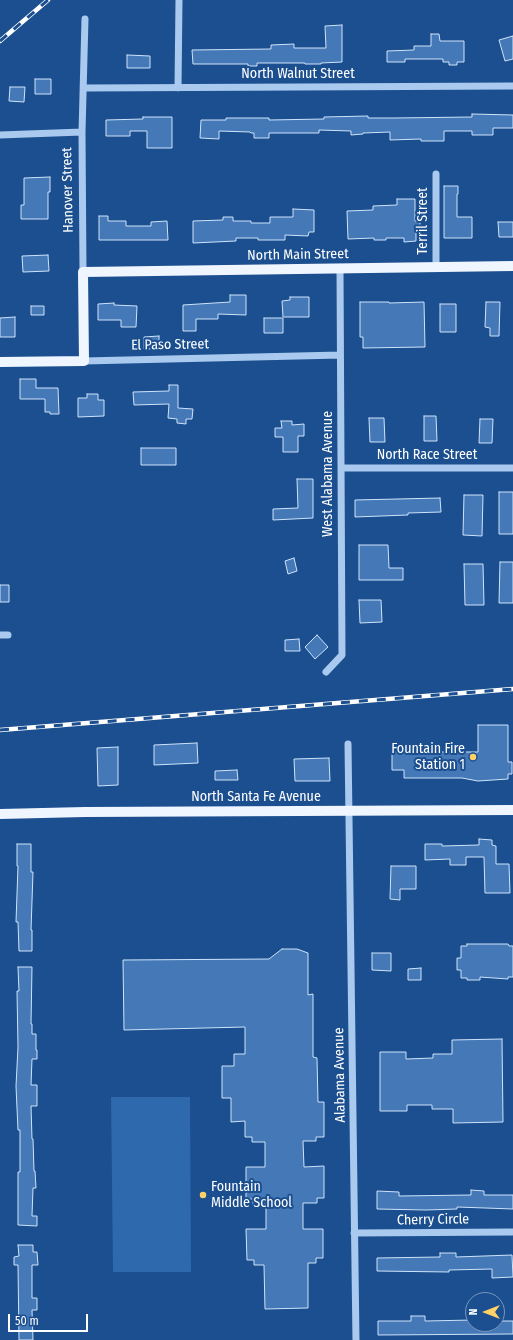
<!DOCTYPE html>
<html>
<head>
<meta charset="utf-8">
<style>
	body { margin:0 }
	#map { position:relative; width:513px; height:1340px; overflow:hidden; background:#1b4f8f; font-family:"Fira Sans Condensed",sans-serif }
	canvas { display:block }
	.north { position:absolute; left:465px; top:1292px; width:40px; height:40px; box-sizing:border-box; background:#1b4f8f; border:1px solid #7695bc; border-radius:50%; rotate:270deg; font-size:11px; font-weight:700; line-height:16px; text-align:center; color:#fff }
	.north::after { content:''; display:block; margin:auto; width:14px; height:18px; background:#ffd166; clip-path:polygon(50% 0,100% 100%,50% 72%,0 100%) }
	.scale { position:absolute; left:8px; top:1314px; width:80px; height:18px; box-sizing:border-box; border:2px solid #fff; border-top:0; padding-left:5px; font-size:12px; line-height:14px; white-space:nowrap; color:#fff; -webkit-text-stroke:3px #1b4f8f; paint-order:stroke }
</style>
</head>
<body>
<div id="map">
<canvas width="513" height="1340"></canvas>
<div class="north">N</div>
<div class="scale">50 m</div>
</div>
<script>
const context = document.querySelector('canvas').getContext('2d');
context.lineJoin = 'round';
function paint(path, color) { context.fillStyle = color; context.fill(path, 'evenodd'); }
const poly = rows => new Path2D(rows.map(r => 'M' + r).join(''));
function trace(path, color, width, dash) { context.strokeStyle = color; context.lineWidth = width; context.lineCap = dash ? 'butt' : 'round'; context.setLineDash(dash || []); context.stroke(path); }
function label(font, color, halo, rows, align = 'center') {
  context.font = font + ' "Fira Sans Condensed",sans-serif'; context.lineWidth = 4; context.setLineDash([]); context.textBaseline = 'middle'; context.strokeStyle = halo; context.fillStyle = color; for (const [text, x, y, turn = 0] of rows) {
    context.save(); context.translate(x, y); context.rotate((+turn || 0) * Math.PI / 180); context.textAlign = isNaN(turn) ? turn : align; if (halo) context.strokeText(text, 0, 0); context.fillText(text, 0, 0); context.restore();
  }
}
paint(poly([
	[111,1097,190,1097,191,1272,113,1272]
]), '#2e69ad');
const building = poly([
	[342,25,342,62,321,63,321,64,305,64,305,63,257,63,257,66,248,66,248,64,193,64,192,50,271,49,271,45,294,44,294,48,326,48,325,26,342,25],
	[431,34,439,34,440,41,464,41,464,62,457,62,457,65,449,65,449,62,443,62,443,59,405,59,405,62,387,62,387,51,414,50,414,46,431,46,431,34],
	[513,36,513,59,505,61,499,40,513,36],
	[127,55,150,56,150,68,127,68,127,55],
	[35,79,51,79,51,94,35,94,35,79],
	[10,87,25,87,24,102,9,101,10,87],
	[472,114,513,115,513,128,493,128,493,135,472,135,472,131,444,131,444,141,421,141,421,139,390,140,390,132,363,133,363,134,351,135,351,131,319,130,319,133,269,133,269,138,254,138,254,133,251,133,250,132,219,131,219,139,200,138,201,120,226,120,226,118,269,118,269,120,324,119,324,117,368,116,368,118,394,118,472,117,472,114],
	[143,117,172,117,172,148,147,148,147,131,130,131,130,136,106,136,106,120,143,119,143,117],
	[50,177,50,192,48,192,48,219,21,219,21,205,24,205,24,178,50,177],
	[444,186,458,186,458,194,457,194,457,217,472,217,472,238,444,238,444,186],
	[397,199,415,199,415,221,420,221,420,231,416,231,416,241,404,242,404,238,386,238,386,240,374,240,374,238,348,239,347,211,373,210,373,206,397,205,397,199],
	[293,209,314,210,314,232,309,232,308,236,285,235,285,240,258,240,258,238,236,238,236,241,193,243,193,221,223,220,223,217,233,217,233,221,251,221,251,223,270,223,270,217,293,217,293,209],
	[99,216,108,216,108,221,126,221,126,226,151,226,151,222,167,221,168,240,99,240,99,216],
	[498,222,513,222,513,237,499,237,498,222],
	[48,255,49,271,23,272,22,256,48,255],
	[230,295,246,295,246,315,218,314,218,319,196,319,196,331,183,331,183,305,230,302,230,295],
	[290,297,309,297,309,317,283,317,282,301,290,300,290,297],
	[360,302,389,302,389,303,424,302,425,347,363,348,363,337,360,337,360,302],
	[486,302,500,302,499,336,490,336,490,328,485,327,486,302],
	[114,303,114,305,137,306,136,327,121,327,121,320,98,320,98,304,114,303],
	[440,304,456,304,456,332,440,332,440,304],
	[31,306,44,306,44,315,31,315,31,306],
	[15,317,15,337,0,337,0,318,15,317],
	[264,318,283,318,283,333,264,333,264,318],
	[159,336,159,349,144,349,144,337,159,336],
	[20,379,36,379,36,388,58,388,59,414,50,414,50,412,45,412,45,399,20,399,20,379],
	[169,385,178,385,178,408,193,409,192,419,186,419,186,424,177,423,177,419,168,418,169,404,134,405,133,392,169,391,169,385],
	[87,394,98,394,98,400,104,400,104,416,78,417,78,398,87,398,87,394],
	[424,416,436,416,437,441,424,441,424,416],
	[369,418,384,418,385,442,370,442,369,418],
	[480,419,493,419,492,443,479,443,480,419],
	[281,421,292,421,292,425,304,424,304,436,298,436,298,452,283,452,283,437,275,437,275,428,282,428,281,421],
	[141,448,176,448,176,465,141,465,141,448],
	[297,479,313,479,313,518,273,520,273,509,298,508,297,479],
	[499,492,513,492,513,534,499,534,499,492],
	[464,495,483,495,482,536,463,535,464,495],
	[440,498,441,512,408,513,408,515,355,517,355,500,440,498],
	[359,545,388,545,389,568,403,568,403,580,359,580,359,545],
	[294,558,297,571,288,574,285,561,294,558],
	[500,562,513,562,513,603,499,603,500,562],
	[464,564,483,564,484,605,465,605,464,564],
	[0,585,9,585,9,602,0,602,0,585],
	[359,600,381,600,382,622,360,623,359,600],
	[317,635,328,647,315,659,305,647,317,635],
	[299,639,300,651,285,651,285,640,299,639],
	[478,725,508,725,508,762,512,762,512,774,508,774,508,779,478,781,462,778,404,778,404,770,392,770,392,752,478,752,478,725],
	[197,743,198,763,154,765,154,745,197,743],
	[118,747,118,785,98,786,97,748,118,747],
	[329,758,330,781,295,781,294,759,329,758],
	[237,770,238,780,215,780,215,771,237,770],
	[479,839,492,840,492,845,496,846,496,864,509,864,510,893,485,893,484,857,466,857,466,865,450,865,450,859,425,860,425,844,442,844,442,846,479,845,479,839],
	[17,844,31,844,31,872,33,872,31,930,32,930,32,951,19,951,18,922,16,922,18,866,17,866,17,844],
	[391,866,416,866,416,889,400,889,400,900,390,899,391,866],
	[467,944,508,944,509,946,513,946,513,977,508,977,508,979,480,977,480,980,467,980,467,978,461,978,461,970,457,970,457,958,461,958,461,946,467,946,467,944],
	[282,949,297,949,308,953,308,995,313,994,313,1057,317,1058,318,1102,324,1102,324,1137,316,1137,316,1141,303,1141,304,1167,324,1166,324,1198,317,1198,317,1203,303,1203,303,1229,323,1229,323,1258,316,1258,316,1263,308,1263,308,1308,265,1309,264,1265,254,1265,254,1260,247,1260,246,1229,266,1229,266,1204,253,1204,253,1199,246,1199,246,1167,265,1167,265,1142,252,1142,252,1137,245,1137,245,1121,231,1122,231,1098,222,1098,222,1066,234,1066,234,1054,245,1054,245,1027,124,1030,123,960,269,959,282,949],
	[372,953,391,953,391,971,372,970,372,953],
	[18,967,32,967,31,1024,32,1024,32,1034,36,1034,36,1050,37,1050,37,1059,32,1059,31,1085,37,1085,37,1106,31,1106,32,1139,33,1139,34,1171,35,1171,36,1188,33,1188,32,1216,37,1216,37,1226,18,1225,18,1172,20,1172,20,1130,18,1130,16,1086,18,1047,17,991,19,991,18,967],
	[421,968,421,980,408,980,408,969,421,968],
	[502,1039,503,1122,453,1123,453,1109,432,1109,432,1105,407,1105,407,1111,380,1111,380,1052,406,1052,406,1059,433,1058,433,1054,452,1054,452,1040,502,1039],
	[471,1190,484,1191,484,1195,513,1195,513,1209,457,1207,457,1209,426,1210,377,1209,377,1191,399,1192,399,1196,471,1195,471,1190],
	[18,1245,33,1245,33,1252,37,1252,38,1265,32,1265,32,1298,37,1298,37,1310,32,1310,33,1340,19,1340,18,1265,14,1265,14,1257,19,1256,18,1245],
	[440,1253,456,1253,456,1257,512,1255,513,1277,492,1278,492,1269,449,1270,449,1272,377,1271,377,1258,440,1257,440,1253],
	[411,1316,425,1316,425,1321,473,1320,473,1324,497,1324,497,1322,499,1321,513,1321,513,1334,378,1335,378,1321,411,1321,411,1316]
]);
paint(building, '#4478b7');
trace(building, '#cfe3fa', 1);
trace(poly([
	[84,88,513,86],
	[178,88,179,0],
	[0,135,82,132],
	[436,174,436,267],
	[83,272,82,132,85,19],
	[84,361,340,355],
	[341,468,513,468],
	[0,635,8,635],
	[326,672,342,655,340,268],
	[348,744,356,1340],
	[354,1233,513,1232]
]), '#a9c9ee', 7);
trace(poly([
	[0,362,84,361,83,272,513,266],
	[0,814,85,812,513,810]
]), '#f0f6ff', 10);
const rail = poly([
	[0,41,48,0],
	[0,730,513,689]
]);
trace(rail, '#fff', 4.5);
trace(rail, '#1b4f8f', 3, [9]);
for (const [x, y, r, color] of [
	[473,757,4,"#ffd166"],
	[203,1195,4,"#ffd166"]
]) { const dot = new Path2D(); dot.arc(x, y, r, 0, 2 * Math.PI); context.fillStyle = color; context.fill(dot); trace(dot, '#1b4f8f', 1.5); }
label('14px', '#fff', '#1b4f8f', [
	["North Walnut Street",298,74],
	["Hanover Street",68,190,-91],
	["Terril Street",423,221,-90],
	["North Main Street",298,255,-1],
	["El Paso Street",170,345,-1],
	["North Race Street",427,455],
	["West Alabama Avenue",328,474,-90],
	["North Santa Fe Avenue",256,797],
	["Alabama Avenue",340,1075,-91],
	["Cherry Circle",433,1220,-1]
]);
label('14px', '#fff', '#1b4f8f', [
	["Fountain Fire",465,749],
	["Station 1",465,765],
	["Fountain",211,1187,"left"],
	["Middle School",211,1203,"left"]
], 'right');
</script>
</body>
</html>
